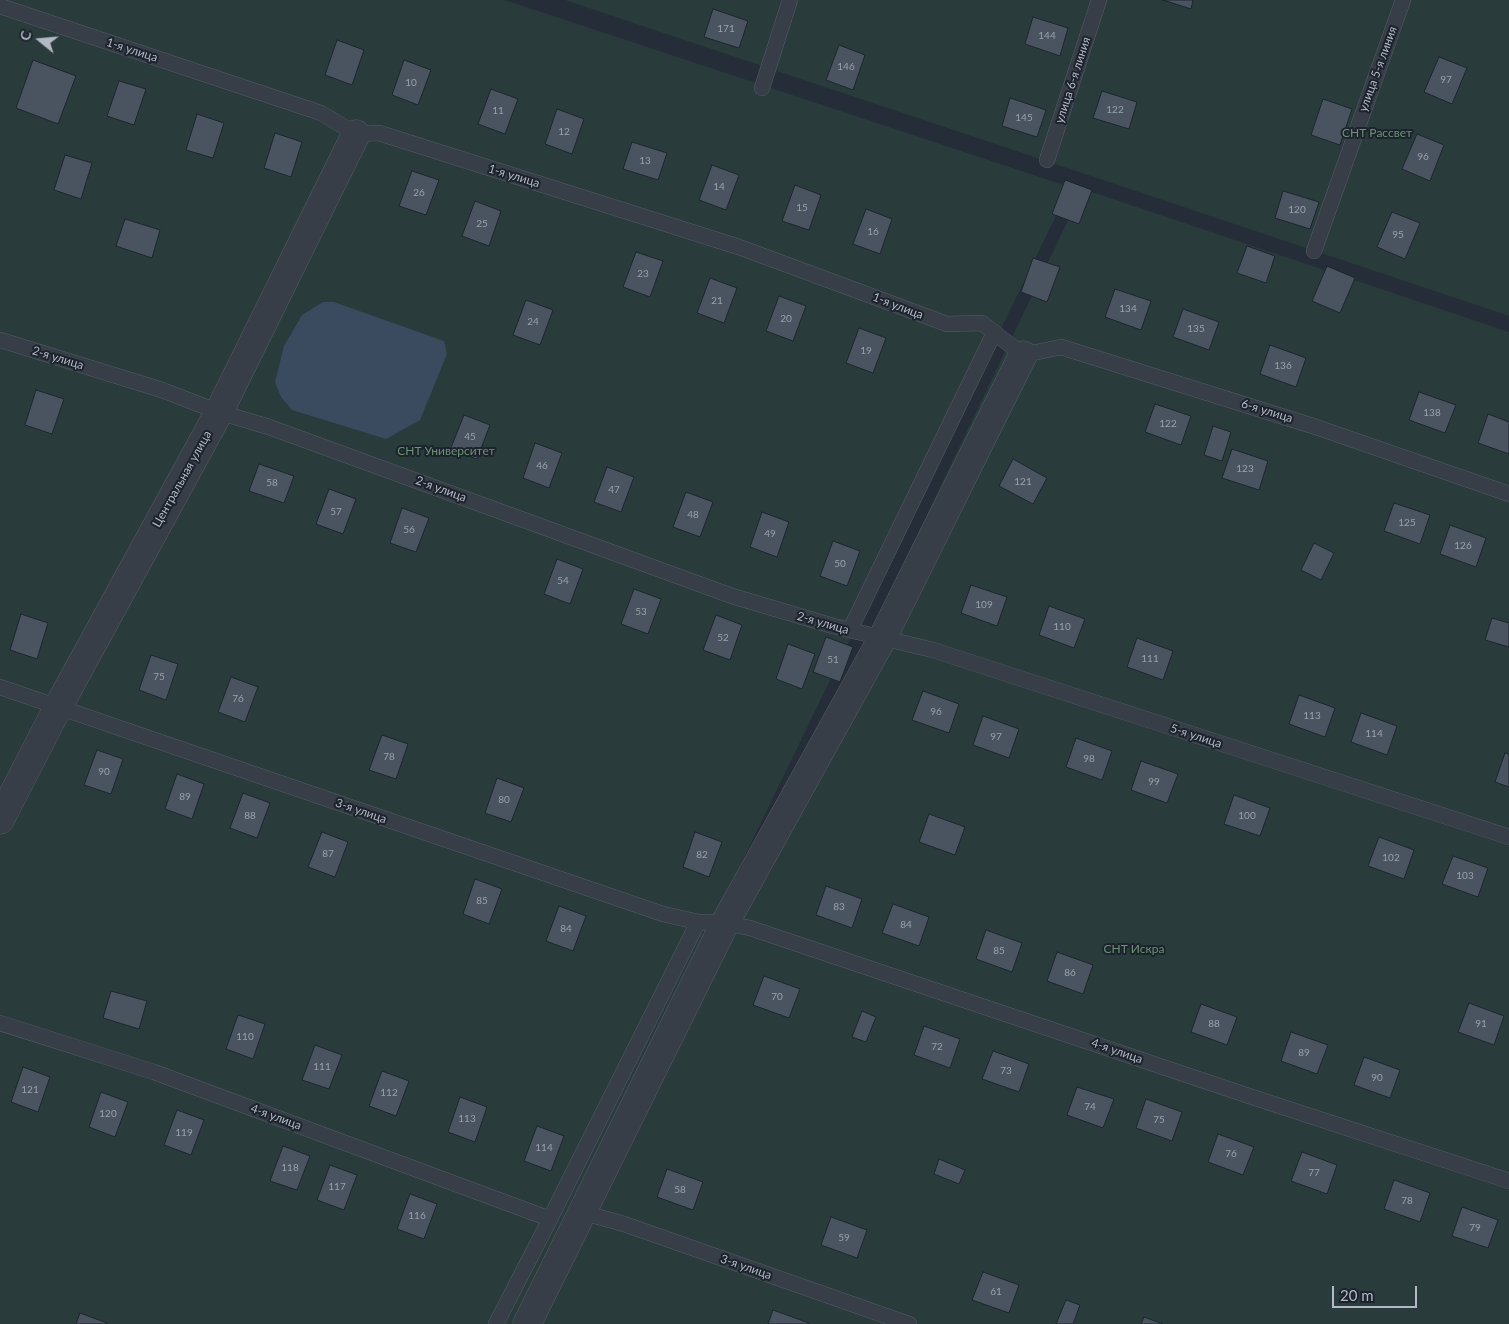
<!DOCTYPE html>
<html>
<head>
<meta charset="utf-8">
<style>
	body { margin:0 }
	#map { position:relative; width:1509px; height:1324px; overflow:hidden; background:#242d38; font-family:Lato,sans-serif }
	canvas { display:block }
	.north { position:absolute; left:15px; top:15px; width:50px; height:50px; -webkit-text-stroke:4px #1c232d; paint-order:stroke; rotate:287deg; font-size:14px; font-weight:700; line-height:20px; text-align:center; color:#b2b9c4 }
	.north::after { content:''; display:block; margin:auto; width:18px; height:22px; background:#b2b9c4; clip-path:polygon(50% 0,100% 100%,50% 72%,0 100%) }
	.scale { position:absolute; left:1332px; top:1286px; width:85px; height:22px; box-sizing:border-box; border:2px solid #b2b9c4; border-top:0; padding-left:6px; font-size:15px; line-height:18px; white-space:nowrap; color:#b2b9c4; -webkit-text-stroke:4px #1c232d; paint-order:stroke }
</style>
</head>
<body>
<div id="map">
<canvas width="1509" height="1324"></canvas>
<div class="north">С</div>
<div class="scale">20 m</div>
</div>
<script>
const context = document.querySelector('canvas').getContext('2d');
context.lineJoin = 'round';
function paint(path, color) { context.fillStyle = color; context.fill(path, 'evenodd'); }
const poly = rows => new Path2D(rows.map(r => 'M' + r).join(''));
function trace(path, color, width, dash) { context.strokeStyle = color; context.lineWidth = width; context.lineCap = dash ? 'butt' : 'round'; context.setLineDash(dash || []); context.stroke(path); }
function label(font, color, halo, rows, align = 'center') {
  context.font = font + ' Lato,sans-serif'; context.lineWidth = 4; context.setLineDash([]); context.textBaseline = 'middle'; context.strokeStyle = halo; context.fillStyle = color; for (const [text, x, y, turn = 0] of rows) {
    context.save(); context.translate(x, y); context.rotate((+turn || 0) * Math.PI / 180); context.textAlign = isNaN(turn) ? turn : align; if (halo) context.strokeText(text, 0, 0); context.fillText(text, 0, 0); context.restore();
  }
}
paint(poly([
	[0,0,505,0,1070,187,594,1166,515,1324,0,1324],
	[565,0,1509,0,1509,316],
	[1083,189,1509,332,1509,1324,539,1324]
]), '#293b3b');
paint(poly([
	[323,302,334,302,444,341,447,354,420,420,386,439,292,410,281,397,275,382,284,346,302,315]
]), '#3a4a5f');
const building = poly([
	[1163,0,1193,0,1191,9,1163,0],
	[713,9,748,21,739,48,704,37,713,9],
	[1033,17,1068,28,1060,56,1025,44,1033,17],
	[337,40,364,50,352,85,325,75,337,40],
	[839,45,865,55,853,90,826,80,839,45],
	[1439,57,1467,68,1452,104,1424,92,1439,57],
	[33,60,76,76,58,124,16,108,33,60],
	[404,60,431,70,418,105,392,95,404,60],
	[119,81,146,89,134,125,107,116,119,81],
	[491,89,518,99,505,134,478,124,491,89],
	[1102,91,1137,102,1129,129,1093,118,1102,91],
	[1010,98,1046,110,1037,137,1002,126,1010,98],
	[1323,99,1352,109,1340,145,1311,135,1323,99],
	[557,109,584,119,572,154,545,144,557,109],
	[197,114,224,123,213,158,186,150,197,114],
	[275,133,302,142,291,177,264,168,275,133],
	[1417,134,1444,145,1430,181,1402,169,1417,134],
	[632,142,667,153,658,180,623,169,632,142],
	[65,155,92,163,81,199,54,190,65,155],
	[712,165,739,175,726,210,699,200,712,165],
	[412,171,439,180,426,215,399,206,412,171],
	[1065,180,1092,190,1079,224,1052,214,1065,180],
	[795,185,821,195,809,230,782,221,795,185],
	[1283,191,1319,202,1310,229,1275,218,1283,191],
	[475,201,501,211,489,246,462,236,475,201],
	[866,209,892,219,880,254,853,244,866,209],
	[1392,212,1420,223,1405,259,1377,247,1392,212],
	[125,219,160,230,152,258,116,246,125,219],
	[1247,246,1275,256,1266,283,1237,273,1247,246],
	[636,252,663,261,650,297,623,287,636,252],
	[1033,258,1060,267,1047,302,1021,292,1033,258],
	[1327,266,1355,278,1340,313,1312,301,1327,266],
	[710,278,737,288,724,323,697,313,710,278],
	[1115,289,1151,301,1141,330,1105,317,1115,289],
	[779,296,806,306,793,341,766,331,779,296],
	[526,300,553,310,540,345,513,335,526,300],
	[1183,309,1219,322,1209,350,1173,337,1183,309],
	[859,328,886,338,873,373,846,363,859,328],
	[1270,345,1306,358,1296,387,1260,374,1270,345],
	[36,390,64,399,52,434,25,425,36,390],
	[1419,392,1456,405,1445,433,1409,420,1419,392],
	[1155,404,1191,416,1181,445,1145,432,1155,404],
	[1488,414,1509,422,1509,454,1478,443,1488,414],
	[464,415,490,425,477,459,450,450,464,415],
	[1213,426,1231,432,1222,461,1204,455,1213,426],
	[535,443,562,453,549,488,523,478,535,443],
	[1232,449,1268,461,1259,490,1222,478,1232,449],
	[1013,459,1047,478,1033,504,999,486,1013,459],
	[259,464,294,476,284,503,249,491,259,464],
	[607,467,634,477,621,512,594,502,607,467],
	[329,489,356,499,343,534,316,524,329,489],
	[686,492,713,502,700,537,673,527,686,492],
	[1394,503,1430,515,1420,544,1384,531,1394,503],
	[402,508,429,518,416,552,390,543,402,508],
	[762,512,789,522,777,557,750,547,762,512],
	[1450,525,1486,538,1476,567,1440,554,1450,525],
	[833,541,860,551,847,586,820,576,833,541],
	[1314,543,1334,553,1321,580,1301,570,1314,543],
	[557,559,583,569,570,604,544,594,557,559],
	[971,585,1007,597,997,626,961,613,971,585],
	[634,589,661,599,648,634,621,624,634,589],
	[1049,606,1085,619,1074,648,1039,635,1049,606],
	[21,614,48,623,37,659,10,650,21,614],
	[716,615,742,625,730,660,703,650,716,615],
	[1492,618,1509,623,1509,647,1485,640,1492,618],
	[826,637,853,647,840,682,813,672,826,637],
	[1137,638,1173,651,1163,680,1127,667,1137,638],
	[788,644,815,654,802,689,776,679,788,644],
	[151,655,178,664,166,700,139,690,151,655],
	[231,677,258,687,245,722,218,712,231,677],
	[923,691,959,704,949,733,912,720,923,691],
	[1299,695,1335,708,1325,737,1289,724,1299,695],
	[1361,713,1397,726,1387,755,1351,742,1361,713],
	[983,716,1019,729,1009,758,973,745,983,716],
	[382,735,408,744,396,779,369,770,382,735],
	[1076,738,1112,751,1102,780,1066,767,1076,738],
	[97,750,123,759,111,794,84,785,97,750],
	[1505,753,1509,754,1509,787,1495,782,1505,753],
	[1141,761,1178,774,1167,803,1131,790,1141,761],
	[177,774,204,784,192,819,165,809,177,774],
	[497,778,524,788,511,822,485,813,497,778],
	[243,793,270,803,257,838,230,828,243,793],
	[1234,795,1270,808,1260,836,1224,824,1234,795],
	[929,814,965,827,955,855,919,842,929,814],
	[322,832,348,842,335,877,308,867,322,832],
	[695,832,722,842,709,877,683,867,695,832],
	[1379,837,1414,850,1404,879,1368,866,1379,837],
	[1453,856,1488,868,1478,897,1442,884,1453,856],
	[475,879,502,889,489,924,463,914,475,879],
	[826,886,862,899,852,928,816,915,826,886],
	[893,904,929,917,919,946,882,933,893,904],
	[559,906,586,916,573,951,546,941,559,906],
	[986,930,1022,943,1012,972,976,959,986,930],
	[1057,952,1093,965,1083,994,1047,981,1057,952],
	[764,976,800,989,789,1018,753,1005,764,976],
	[111,991,147,1001,139,1029,103,1018,111,991],
	[1469,1003,1504,1016,1494,1045,1458,1032,1469,1003],
	[1201,1004,1237,1017,1227,1045,1191,1032,1201,1004],
	[862,1011,876,1017,866,1042,852,1037,862,1011],
	[238,1015,265,1024,253,1059,226,1049,238,1015],
	[924,1026,960,1039,950,1068,914,1055,924,1026],
	[1291,1032,1328,1045,1317,1074,1281,1061,1291,1032],
	[315,1045,342,1055,329,1089,302,1080,315,1045],
	[993,1051,1029,1064,1019,1092,982,1079,993,1051],
	[1364,1057,1400,1070,1390,1098,1354,1085,1364,1057],
	[23,1067,50,1077,38,1112,11,1102,23,1067],
	[382,1071,409,1081,396,1116,369,1106,382,1071],
	[1077,1087,1114,1099,1103,1128,1067,1115,1077,1087],
	[101,1092,128,1102,115,1137,89,1127,101,1092],
	[460,1097,487,1107,475,1142,448,1132,460,1097],
	[1146,1099,1182,1112,1172,1141,1136,1128,1146,1099],
	[177,1110,204,1120,191,1155,164,1145,177,1110],
	[537,1126,564,1136,551,1171,524,1161,537,1126],
	[1218,1134,1254,1147,1243,1175,1208,1162,1218,1134],
	[283,1146,310,1156,297,1190,270,1181,283,1146],
	[1302,1152,1337,1165,1327,1194,1291,1181,1302,1152],
	[939,1159,965,1170,959,1184,934,1174,939,1159],
	[330,1165,357,1175,344,1210,317,1200,330,1165],
	[667,1169,703,1182,693,1210,657,1197,667,1169],
	[1394,1180,1430,1193,1420,1222,1384,1209,1394,1180],
	[410,1194,437,1204,424,1239,397,1229,410,1194],
	[1462,1207,1498,1220,1488,1248,1452,1236,1462,1207],
	[831,1217,867,1230,857,1258,821,1245,831,1217],
	[983,1272,1019,1285,1009,1313,972,1300,983,1272],
	[1066,1300,1080,1305,1073,1324,1056,1324,1066,1300],
	[773,1310,809,1323,809,1324,768,1324,773,1310],
	[80,1313,107,1323,106,1324,76,1324,80,1313],
	[1144,1317,1163,1324,1141,1324,1144,1317]
]);
paint(building, '#4a5461');
trace(building, '#1e252f', 1);
const lane = poly([
	[0,6,321,113,356,134,379,133,739,247,947,324,982,323,1023,355,1061,347,1316,427,1509,494],
	[762,88,790,0],
	[1047,160,1099,0],
	[1314,251,1403,0],
	[0,340,162,390,219,412,269,427,732,596,833,626,933,650,1509,837],
	[850,630,994,333],
	[0,687,663,914,698,922,725,923,750,928,1249,1096,1509,1181],
	[0,1023,154,1072,550,1219],
	[581,1212,624,1224,909,1324],
	[496,1324,550,1219,698,922]
]);
const street = poly([
	[0,820,58,707,219,412,356,134],
	[527,1324,725,923,882,639,1023,355]
]);
trace(lane, '#555c66', 16);
trace(street, '#555c66', 29);
trace(lane, '#373e48', 15);
trace(street, '#373e48', 28);
label('10px', '#98a0ab', null, [
	["171",726,29],
	["144",1047,36],
	["146",846,67],
	["97",1446,80],
	["10",411,83],
	["122",1115,110],
	["11",498,111],
	["145",1024,118],
	["12",564,132],
	["96",1423,157],
	["13",645,161],
	["14",719,187],
	["26",419,193],
	["15",802,208],
	["120",1297,210],
	["25",482,224],
	["16",873,232],
	["95",1398,235],
	["23",643,274],
	["21",717,301],
	["134",1128,309],
	["20",786,319],
	["24",533,322],
	["135",1196,329],
	["19",866,351],
	["136",1283,366],
	["138",1432,413],
	["122",1168,424],
	["45",470,437],
	["46",542,466],
	["123",1245,469],
	["121",1023,482],
	["58",272,483],
	["47",614,490],
	["57",336,512],
	["48",693,515],
	["125",1407,523],
	["56",409,530],
	["49",770,534],
	["126",1463,546],
	["50",840,564],
	["54",563,581],
	["109",984,605],
	["53",641,612],
	["110",1062,627],
	["52",723,638],
	["111",1150,659],
	["51",833,660],
	["75",159,677],
	["76",238,699],
	["96",936,712],
	["113",1312,716],
	["114",1374,734],
	["97",996,737],
	["78",389,757],
	["98",1089,759],
	["90",104,772],
	["99",1154,782],
	["89",185,797],
	["80",504,800],
	["88",250,816],
	["100",1247,816],
	["87",328,854],
	["82",702,855],
	["102",1391,858],
	["103",1465,876],
	["85",482,901],
	["83",839,907],
	["84",906,925],
	["84",566,929],
	["85",999,951],
	["86",1070,973],
	["70",777,997],
	["88",1214,1024],
	["91",1481,1024],
	["110",245,1037],
	["72",937,1047],
	["89",1304,1053],
	["111",322,1067],
	["73",1006,1071],
	["90",1377,1078],
	["121",30,1090],
	["112",389,1093],
	["74",1090,1107],
	["120",108,1114],
	["113",467,1119],
	["75",1159,1120],
	["119",184,1133],
	["114",544,1148],
	["76",1231,1154],
	["118",290,1168],
	["77",1314,1173],
	["117",337,1187],
	["58",680,1190],
	["78",1407,1201],
	["116",417,1216],
	["79",1475,1228],
	["59",844,1238],
	["61",996,1292]
]);
label('12px', '#b2b9c4', '#1c232d', [
	["1-я улица",132,50,18],
	["улица 5-я линия",1378,69,-70],
	["улица 6-я линия",1073,80,-72],
	["1-я улица",514,176,17],
	["1-я улица",898,306,21],
	["2-я улица",58,358,17],
	["6-я улица",1267,411,17],
	["Центральная улица",182,479,-61],
	["2-я улица",441,489,20],
	["2-я улица",823,623,16],
	["5-я улица",1196,736,18],
	["3-я улица",361,811,19],
	["4-я улица",1117,1051,19],
	["4-я улица",276,1117,20],
	["3-я улица",746,1267,19]
]);
label('12px', '#6b9374', '#1c232d', [
	["СНТ Рассвет",1377,133],
	["СНТ Университет",446,451],
	["СНТ Искра",1134,949]
]);
</script>
</body>
</html>
